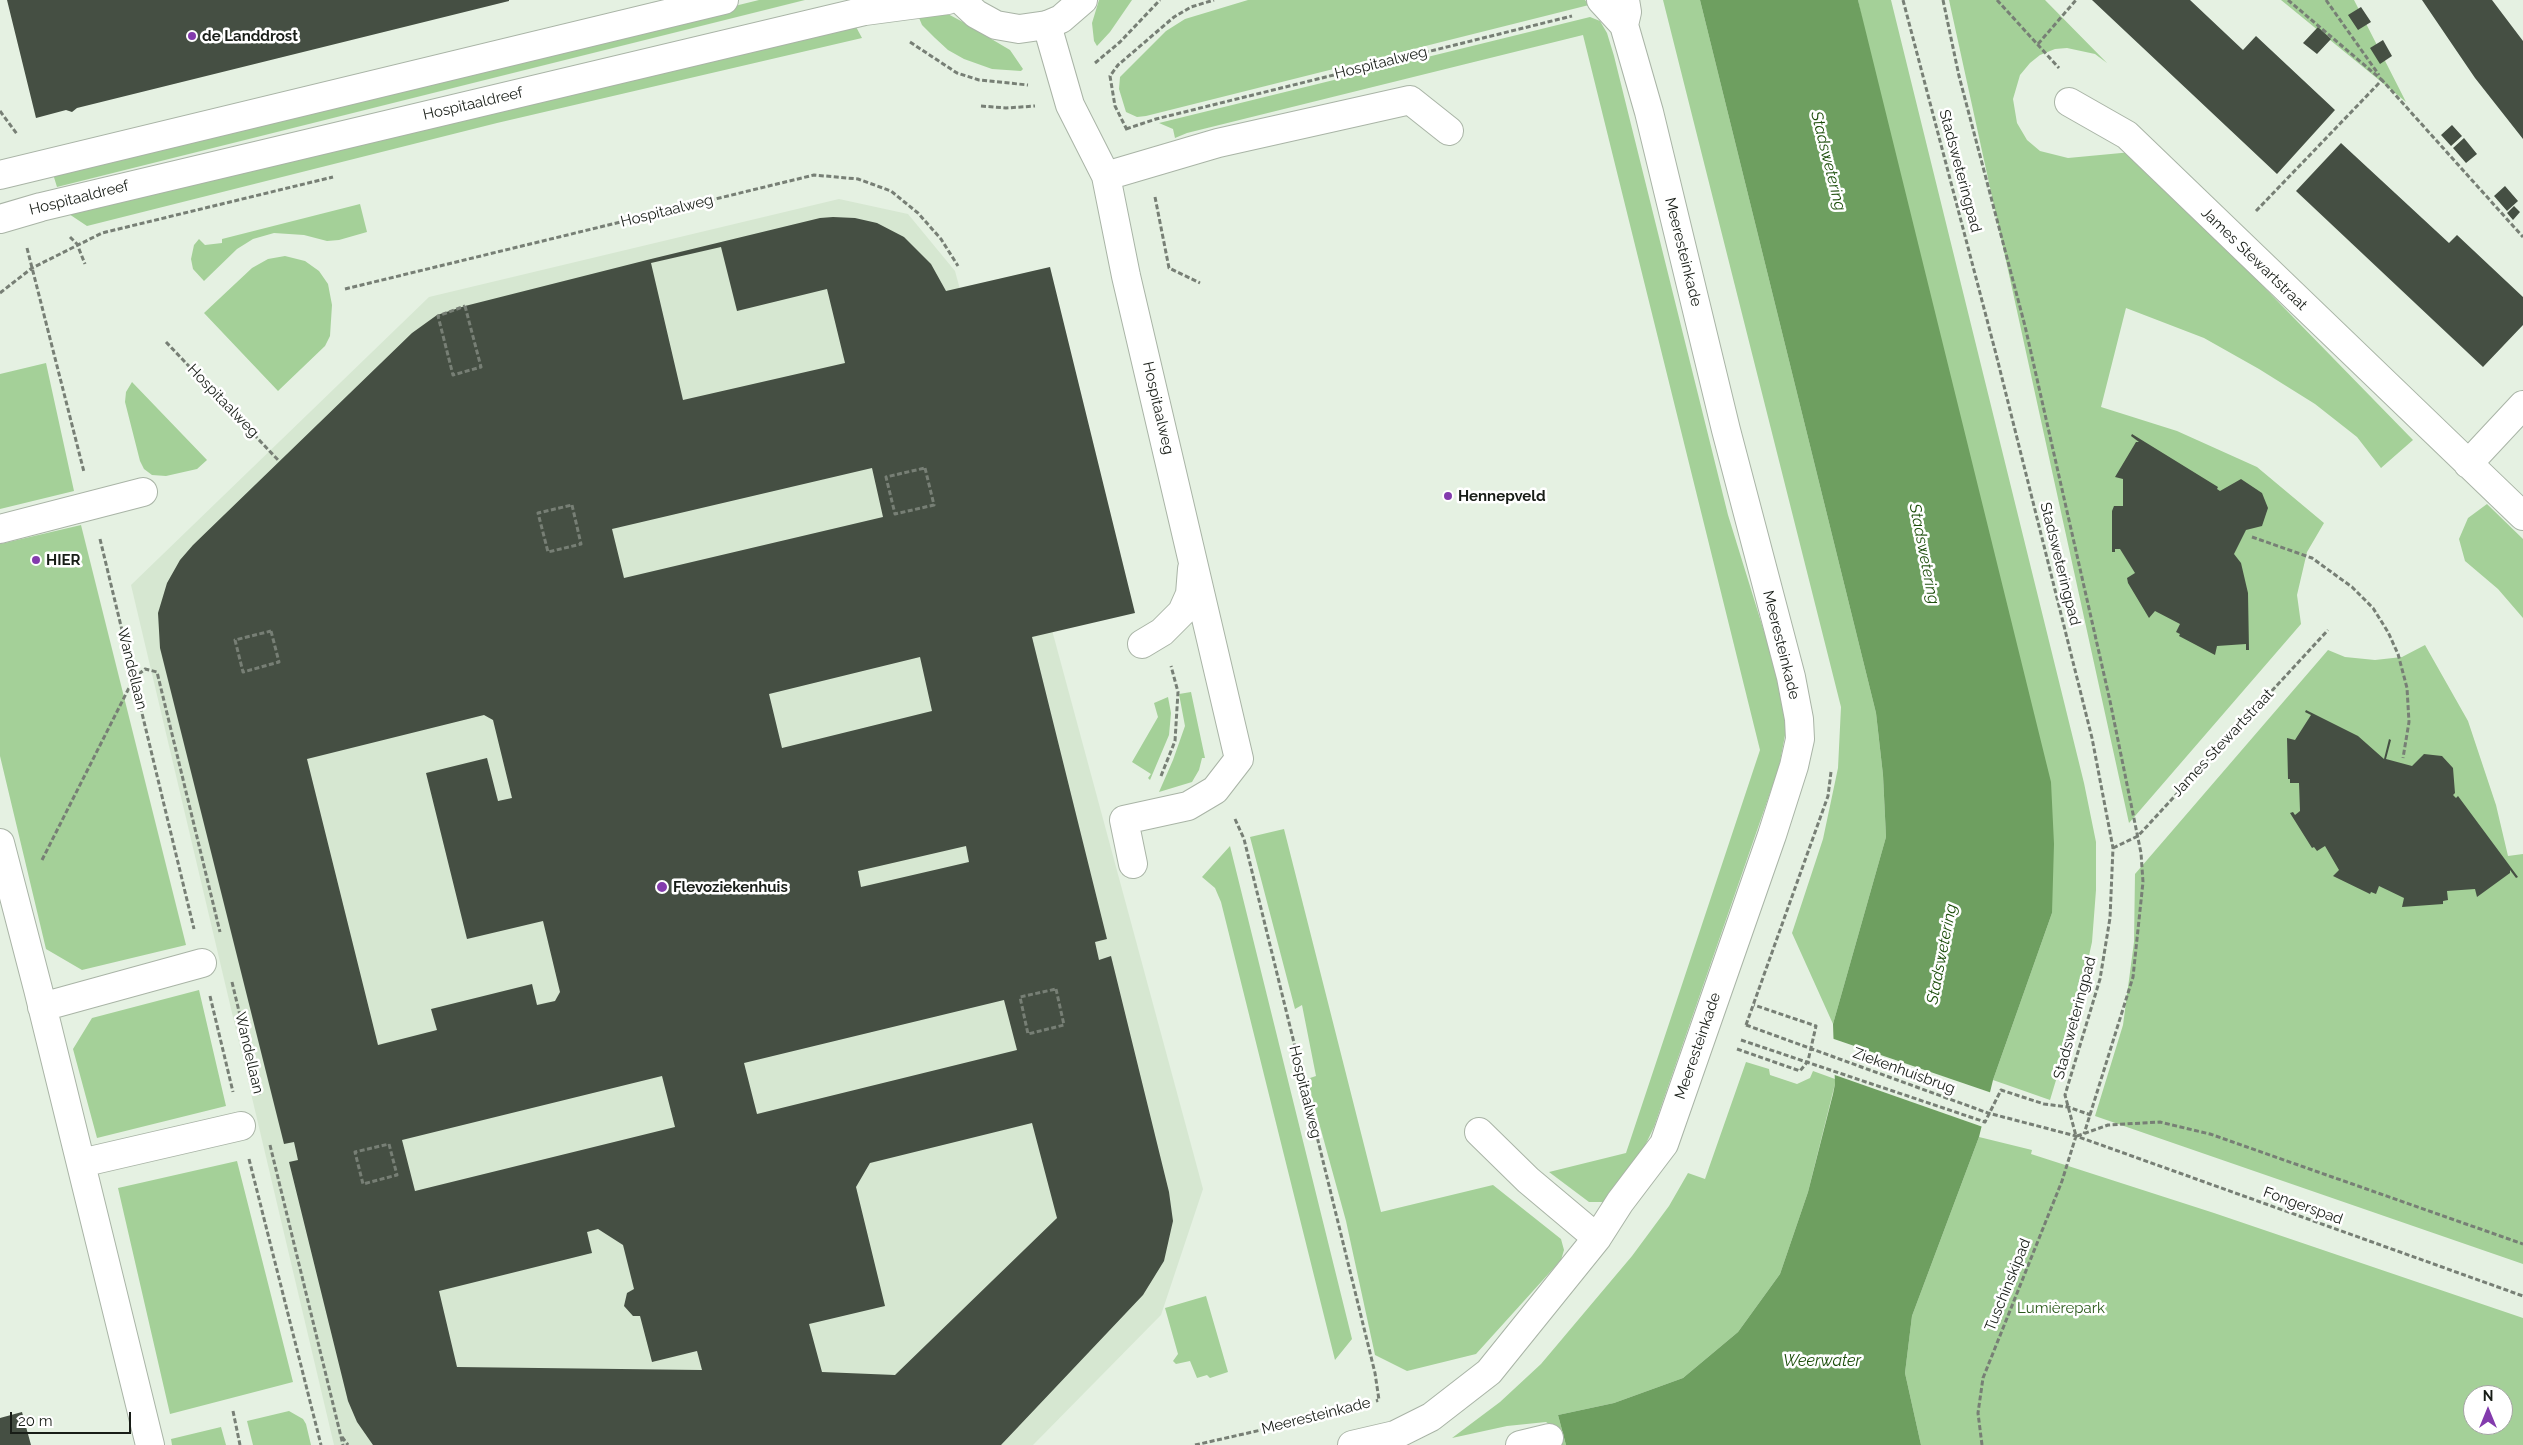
<!DOCTYPE html>
<html>
<head>
<meta charset="utf-8">
<style>
	body { margin:0 }
	#map { position:relative; width:2523px; height:1445px; overflow:hidden; background:#e5f1e2; font-family:Raleway,sans-serif }
	canvas { display:block }
	.north { position:absolute; left:2463px; top:1385px; width:50px; height:50px; box-sizing:border-box; background:#fff; border:1px solid #a3a5a2; border-radius:50%; rotate:0deg; font-size:14px; font-weight:700; line-height:20px; text-align:center; color:#181d17 }
	.north::after { content:''; display:block; margin:auto; width:18px; height:22px; background:#833bad; clip-path:polygon(50% 0,100% 100%,50% 72%,0 100%) }
	.scale { position:absolute; left:10px; top:1412px; width:121px; height:22px; box-sizing:border-box; border:2px solid #181d17; border-top:0; padding-left:6px; font-size:15px; line-height:18px; white-space:nowrap; color:#181d17; -webkit-text-stroke:4px #fff; paint-order:stroke }
</style>
</head>
<body>
<div id="map">
<canvas width="2523" height="1445"></canvas>
<div class="north">N</div>
<div class="scale">20 m</div>
</div>
<script>
const context = document.querySelector('canvas').getContext('2d');
context.lineJoin = 'round';
function paint(path, color) { context.fillStyle = color; context.fill(path, 'evenodd'); }
const poly = rows => new Path2D(rows.map(r => 'M' + r).join(''));
function trace(path, color, width, dash) { context.strokeStyle = color; context.lineWidth = width; context.lineCap = dash ? 'butt' : 'round'; context.setLineDash(dash || []); context.stroke(path); }
function label(font, color, halo, rows, align = 'center') {
  context.font = font + ' Raleway,sans-serif'; context.lineWidth = 5; context.setLineDash([]); context.textBaseline = 'middle'; context.strokeStyle = halo; context.fillStyle = color; for (const [text, x, y, turn = 0] of rows) {
    context.save(); context.translate(x, y); context.rotate((+turn || 0) * Math.PI / 180); context.textAlign = isNaN(turn) ? turn : align; if (halo) context.strokeText(text, 0, 0); context.fillText(text, 0, 0); context.restore();
  }
}
paint(poly([
	[839,199,908,214,955,271,1203,1189,1161,1315,1033,1445,334,1445,131,585,429,297]
]), '#d6e7d1');
paint(poly([
	[759,0,805,0,57,187,53,174],
	[1099,0,1132,0,1110,32,1097,46,1094,41,1092,23],
	[1248,0,1585,0,1589,5,1146,116,1137,117,1126,112,1119,89,1120,77,1166,31,1185,19],
	[1663,0,1700,0,1876,713,1883,775,1886,837,1833,1024,1792,933,1823,839,1838,768,1841,707],
	[1858,0,1891,0,2084,783,2096,842,2096,890,2092,942,2076,1014,2050,1100,1993,1080,2052,913],
	[1949,0,2045,0,2107,63,2095,54,2067,48,2055,49,2040,55,2030,63,2020,75,2013,99,2017,123,2027,140,2040,151,2068,158,2132,152,2413,440,2381,468,2357,437,2315,404,2259,369,2204,338,2126,308,2101,407,2177,431,2257,467,2324,523,2307,552,2297,595,2301,624,2129,823],
	[2281,0,2354,0,2406,102],
	[917,13,946,13,961,21,1010,50,1023,69,1021,71,992,69,964,59,948,50,935,38,922,25],
	[1590,17,1600,21,1607,33,1614,56,1728,515,1779,680,1786,730,1779,767,1654,1127,1641,1154,1611,1197,1603,1202,1589,1202,1549,1172,1626,1153,1760,750,1583,35,1187,133,1175,138,1173,129,1159,123],
	[855,25,862,38,497,123,87,226,69,214],
	[360,204,367,232,339,240,327,241,304,235,274,233,253,239,237,249,204,281,193,269,191,259,194,245,199,239,205,245,222,243,222,239],
	[285,256,305,261,319,271,328,284,332,305,330,336,325,346,278,391,204,313,252,268,268,259],
	[46,363,74,491,0,509,0,374],
	[132,382,207,460,197,469,166,476,152,475,144,469,140,461,125,402,126,392],
	[2487,504,2523,539,2523,618,2498,589,2465,561,2459,539,2468,518],
	[81,525,186,945,82,970,46,949,0,756,0,544],
	[2425,645,2468,721,2496,805,2508,856,2523,854,2523,1264,2095,1116,2123,1025,2134,942,2135,874,2328,650,2345,657,2375,660,2402,657],
	[1191,692,1205,758,1202,758,1199,770,1192,782,1159,792,1173,760,1185,726,1179,694],
	[1168,697,1171,713,1169,735,1150,780,1148,778,1151,774,1132,762,1158,717,1154,703],
	[1284,829,1381,1212,1493,1185,1561,1239,1564,1250,1561,1260,1476,1354,1407,1371,1375,1355,1346,1221,1307,1079,1316,1076,1302,1005,1295,1009,1250,837],
	[1230,846,1352,1339,1335,1360,1221,902,1215,888,1202,877],
	[199,990,226,1106,97,1138,73,1049,92,1018],
	[1746,1062,1769,1069,1770,1075,1797,1084,1810,1078,1813,1071,1835,1079,1835,1084,1808,1192,1780,1274,1738,1332,1683,1378,1614,1403,1558,1415,1566,1445,1558,1445,1555,1429,1546,1422,1507,1426,1452,1438,1500,1402,1541,1364,1632,1256,1669,1206,1688,1173,1705,1179],
	[1979,1137,2032,1150,2031,1154,2214,1213,2523,1318,2523,1445,1921,1445,1905,1373,1912,1316],
	[2473,1395,2503,1395,2503,1425,2473,1425],
	[237,1161,293,1382,170,1414,118,1188],
	[1206,1296,1228,1372,1210,1378,1207,1375,1197,1378,1190,1361,1176,1364,1173,1361,1178,1354,1165,1308],
	[289,1411,303,1419,306,1424,311,1445,253,1445,247,1421],
	[221,1427,226,1445,172,1445,171,1439]
]), '#a4d098');
paint(poly([
	[1700,0,1858,0,2051,782,2054,844,2052,913,1993,1080,1979,1137,1912,1316,1905,1373,1921,1445,1566,1445,1558,1415,1614,1403,1683,1378,1738,1332,1780,1274,1808,1192,1833,1094,1835,1084,1833,1024,1886,837,1883,775,1876,713]
]), '#6e9f60');
paint(poly([
	[1831,1038,1992,1093,1983,1127,1832,1074]
]), '#e5f1e2');
paint(poly([
	[7,0,509,0,509,1,77,108,72,112,66,110,36,118],
	[2092,0,2190,0,2243,50,2256,36,2335,110,2277,174],
	[2422,0,2492,0,2523,41,2523,139,2475,78],
	[2361,7,2371,22,2358,30,2348,15],
	[2318,27,2331,39,2317,54,2303,43],
	[2383,40,2392,56,2380,64,2370,48],
	[2452,125,2462,136,2451,146,2441,135],
	[2464,138,2477,154,2466,163,2453,148],
	[2341,143,2449,243,2457,235,2523,297,2523,325,2483,367,2296,191],
	[2505,186,2518,201,2507,211,2494,196],
	[2514,206,2520,212,2513,220,2507,213],
	[833,217,855,218,877,223,904,237,931,264,946,291,1050,267,1135,613,1032,637,1107,939,1095,942,1099,960,1111,956,1169,1192,1173,1221,1164,1261,1143,1295,1001,1445,373,1445,357,1422,348,1401,289,1162,298,1160,294,1142,284,1144,160,648,158,613,167,583,180,560,193,545,412,333,437,315,465,306,651,259,820,218],
	[721,247,737,311,827,289,845,363,683,400,651,263],
	[872,468,883,517,624,578,612,529],
	[920,657,932,711,782,748,769,694],
	[484,715,493,720,512,798,498,801,487,758,426,773,467,939,543,921,560,992,555,1001,537,1005,532,984,431,1009,437,1030,378,1045,307,759],
	[966,846,969,862,861,887,858,871],
	[1004,1000,1017,1050,757,1114,744,1063],
	[662,1076,675,1127,415,1191,402,1140],
	[1032,1123,1057,1218,895,1375,822,1372,809,1324,885,1306,856,1187,870,1163],
	[598,1229,623,1245,634,1289,627,1293,624,1306,633,1316,640,1316,652,1362,697,1351,702,1370,457,1367,439,1291,592,1253,587,1232],
	[2132,434,2218,487,2217,489,2220,491,2241,479,2262,493,2268,508,2262,526,2246,530,2234,554,2241,563,2248,593,2249,650,2246,650,2246,644,2217,646,2215,655,2179,636,2180,634,2176,632,2180,624,2155,611,2149,618,2128,583,2127,578,2135,573,2120,549,2115,549,2115,552,2112,552,2112,511,2114,506,2123,506,2123,479,2115,477,2136,442,2139,442,2131,436],
	[2306,710,2358,736,2384,759,2389,739,2391,740,2386,759,2412,766,2424,754,2442,756,2453,768,2455,793,2453,795,2456,798,2458,796,2518,877,2516,878,2510,870,2510,873,2477,897,2475,889,2447,891,2448,900,2443,901,2443,904,2402,907,2404,898,2379,886,2376,894,2371,892,2370,894,2333,876,2339,870,2325,846,2317,851,2314,847,2312,848,2290,813,2293,812,2295,815,2300,811,2299,783,2290,783,2290,779,2288,779,2287,738,2295,740,2311,715,2305,712],
	[22,1412,31,1445,0,1445,0,1418]
]), '#454f43');
const minor = poly([
	[1601,0,1624,25],
	[1047,25,1070,105,1106,176,1126,276,1239,759,1215,790,1188,806,1124,820,1133,864],
	[2069,102,2127,135,2523,516],
	[1106,176,1218,143,1410,100,1449,131],
	[2468,464,2523,405],
	[0,529,143,492],
	[1142,644,1162,632,1182,612,1190,594,1192,569],
	[0,843,38,989,150,1445],
	[42,1007,202,963],
	[1479,1132,1528,1180,1597,1238],
	[81,1163,241,1126],
	[1352,1445,1395,1435,1431,1417,1489,1372,1597,1238,1620,1202,1664,1144,1772,835,1794,766,1800,739,1799,719,1791,677,1726,430,1649,112,1624,25,1627,12,1625,0],
	[1520,1445,1549,1438]
]);
const major = poly([
	[961,0,976,14,996,25,1019,29,1047,25,1061,19,1083,0],
	[0,175,724,0],
	[0,219,41,207,865,11,948,0]
]);
trace(minor, '#a9b4a6', 30);
trace(major, '#a9b4a6', 30);
trace(poly([
	[1903,0,1996,354,2092,738,2113,848,2110,918,2100,979,2065,1095,2076,1136],
	[1943,0,1959,76,2025,326,2110,701,2141,853,2143,882,2133,977,2084,1134],
	[1997,0,2059,68],
	[2288,0,2382,80],
	[2326,0,2379,75],
	[910,42,957,73,979,80,1028,85],
	[2038,44,2076,0],
	[1095,63,1120,42,1160,0],
	[981,106,1006,108,1035,106],
	[0,111,17,134],
	[1126,129,1156,119,1572,16],
	[1127,130,1115,106,1110,76,1118,65,1174,17,1191,7,1214,0],
	[1155,197,1169,268,1200,283],
	[2256,211,2382,80,2523,237],
	[70,237,77,244,85,264],
	[27,248,84,472],
	[345,289,814,175,858,179,891,191,918,213,941,239,958,266],
	[0,293,32,268,102,233,333,177],
	[465,306,481,367,453,375,438,316,465,306],
	[166,342,279,461],
	[925,468,934,505,895,514,886,477,925,468],
	[572,505,581,544,548,552,538,513,572,505],
	[2252,537,2312,558,2352,587,2373,608,2388,632,2398,654,2407,688,2409,722,2403,758],
	[100,539,194,929],
	[271,631,279,662,243,672,235,640,271,631],
	[1161,776,1175,741,1178,692,1171,666],
	[1235,819,1244,839,1375,1373,1379,1400,1376,1401],
	[2113,848,2138,836,2328,630],
	[42,860,134,678,145,669,157,672,220,932],
	[232,982,259,1095],
	[1056,989,1064,1025,1028,1034,1020,997,1056,989],
	[210,996,233,1092],
	[1746,1025,1828,796,1831,772],
	[1746,1025,1988,1113,2076,1136,2523,1296],
	[1741,1040,1985,1122,2001,1090,2044,1104,2068,1107,2091,1115],
	[1737,1049,1800,1071,1808,1061,1816,1026,1754,1005],
	[2077,1136,2108,1125,2160,1122,2210,1134,2523,1244],
	[389,1144,397,1175,363,1184,355,1152,389,1144],
	[270,1145,343,1445],
	[249,1159,321,1445],
	[233,1411,240,1445],
	[342,1437,348,1445],
	[1195,1445,1332,1414],
	[1982,1445,1978,1413,1983,1378,2062,1181,2076,1136]
]), '#777f75', 3, [5, 2.5]);
trace(minor, '#fff', 28);
trace(major, '#fff', 28);
for (const [x, y, r, color] of [
	[192,36,5,"#833bad"],
	[1448,496,5,"#833bad"],
	[36,560,5,"#833bad"],
	[662,887,6,"#833bad"]
]) { const dot = new Path2D(); dot.arc(x, y, r, 0, 2 * Math.PI); context.fillStyle = color; context.fill(dot); trace(dot, '#fff', 2); }
label('bold 15px', '#181d17', '#fff', [
	["de Landdrost",202,36],
	["Hennepveld",1458,496],
	["HIER",46,560],
	["Flevoziekenhuis",673,887]
], 'left');
label('15px', '#181d17', '#fff', [
	["Hospitaalweg",1381,63,-14],
	["Hospitaaldreef",473,104,-13],
	["Stadsweteringpad",1960,171,75],
	["Hospitaaldreef",79,198,-14],
	["Hospitaalweg",667,211,-14],
	["Meeresteinkade",1683,252,76],
	["James Stewartstraat",2254,259,44],
	["Hospitaalweg",223,401,46],
	["Hospitaalweg",1158,408,77],
	["Stadsweteringpad",2060,564,76],
	["Meeresteinkade",1781,645,76],
	["Wandellaan",132,669,76],
	["James Stewartstraat",2223,743,-47],
	["Stadsweteringpad",2075,1018,-75],
	["Meeresteinkade",1698,1046,-71],
	["Wandellaan",249,1053,77],
	["Ziekenhuisbrug",1904,1071,20],
	["Hospitaalweg",1305,1092,76],
	["Fongerspad",2303,1206,20],
	["Tuschinskipad",2008,1285,-68],
	["Meeresteinkade",1316,1416,-14]
]);
label('15px', '#295919', '#fff', [
	["Lumièrepark",2061,1308]
]);
label('italic 16px', '#1e4f0c', '#fff', [
	["Stadswetering",1828,161,76],
	["Stadswetering",1924,554,79],
	["Stadswetering",1942,954,-79],
	["Weerwater",1822,1361]
]);
</script>
</body>
</html>
